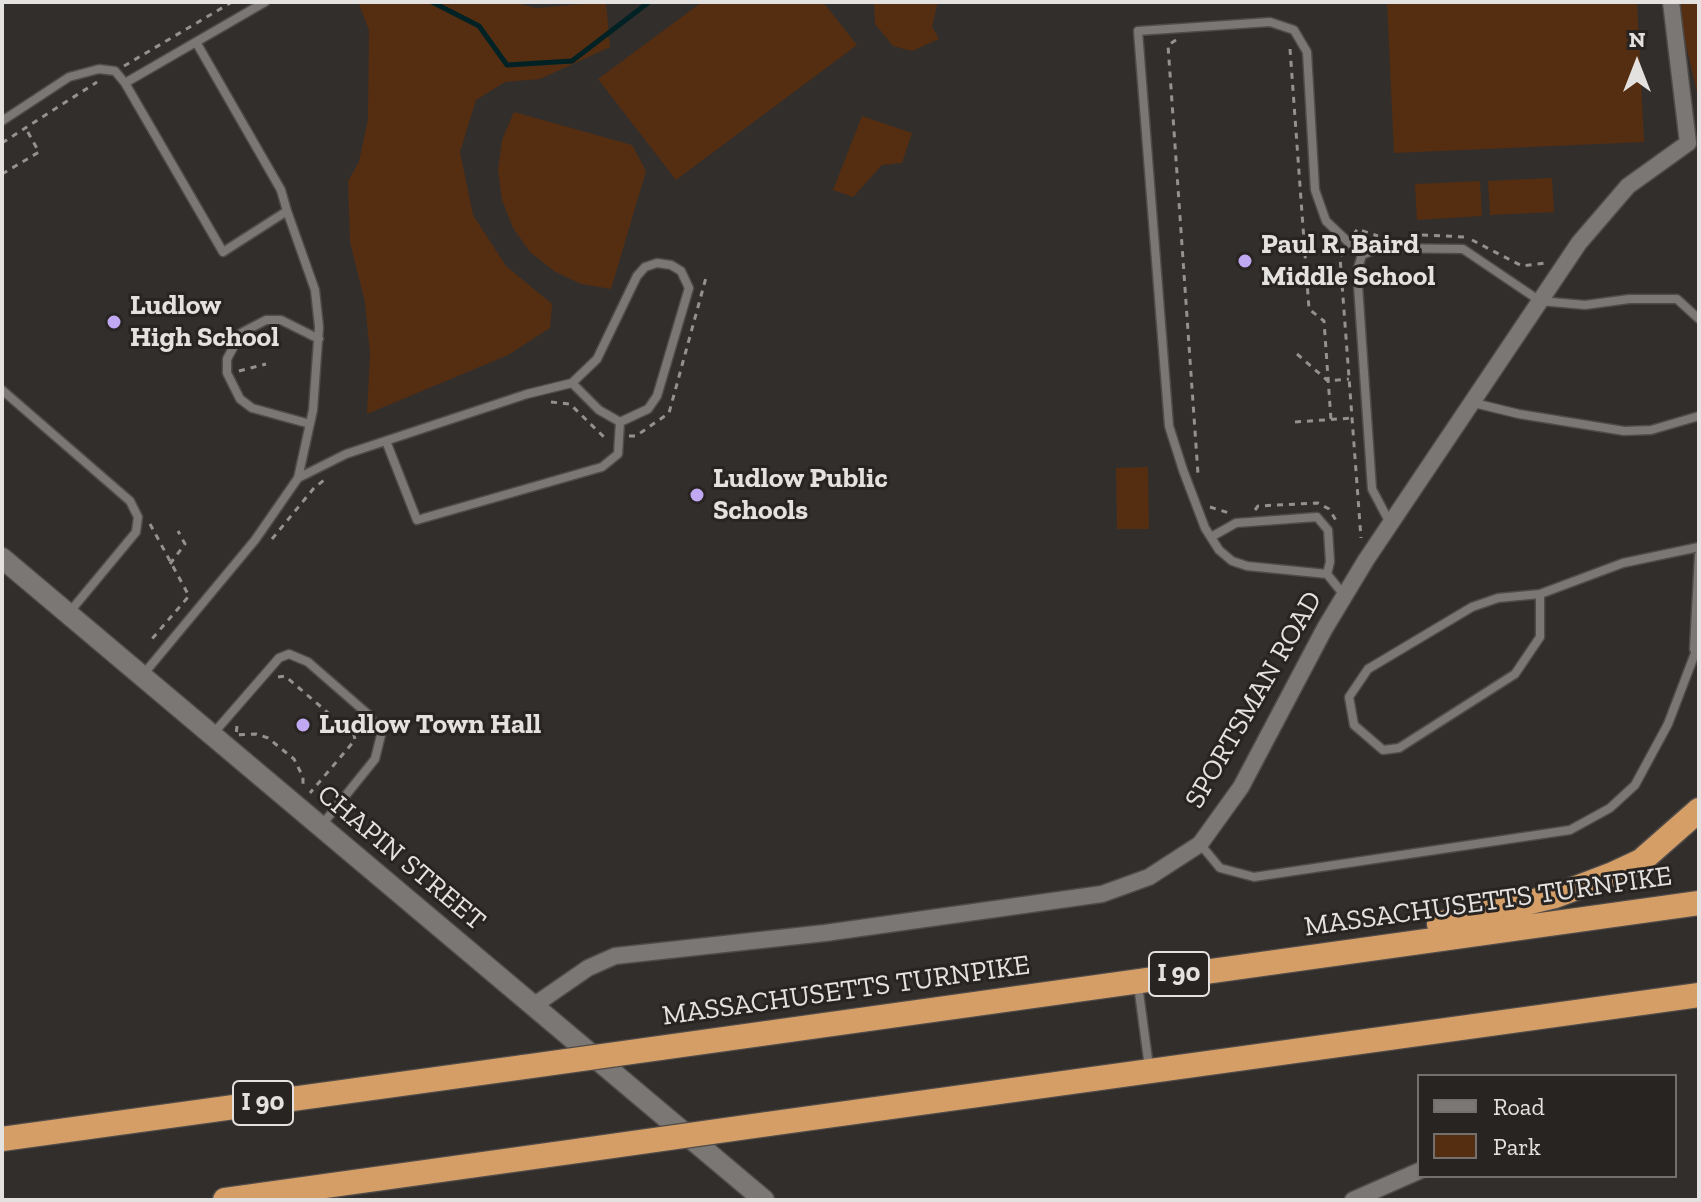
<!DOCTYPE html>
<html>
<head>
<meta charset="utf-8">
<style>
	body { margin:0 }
	#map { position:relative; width:1701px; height:1202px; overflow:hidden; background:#322e2c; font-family:"Zilla Slab",serif }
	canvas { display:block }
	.frame { position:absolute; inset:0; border:4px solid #e4e2e0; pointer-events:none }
	.legend { position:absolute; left:1417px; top:1074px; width:260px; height:104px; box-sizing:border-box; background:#282422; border:2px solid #73706e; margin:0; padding:10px 14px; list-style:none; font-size:24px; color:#e4e2e0 }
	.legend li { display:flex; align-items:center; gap:16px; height:40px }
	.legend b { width:40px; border:2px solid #73706e }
	.north { position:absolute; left:1597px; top:24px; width:80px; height:80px; -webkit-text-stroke:6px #282422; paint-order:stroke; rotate:0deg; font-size:22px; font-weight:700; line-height:32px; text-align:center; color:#e4e2e0 }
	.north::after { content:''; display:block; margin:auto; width:28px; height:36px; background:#e4e2e0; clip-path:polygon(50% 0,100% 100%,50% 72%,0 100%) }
</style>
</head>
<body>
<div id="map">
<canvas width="1701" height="1202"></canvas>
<div class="frame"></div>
<ul class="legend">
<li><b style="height:10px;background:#7b7774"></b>Road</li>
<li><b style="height:22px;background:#552e12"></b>Park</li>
</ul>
<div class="north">N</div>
</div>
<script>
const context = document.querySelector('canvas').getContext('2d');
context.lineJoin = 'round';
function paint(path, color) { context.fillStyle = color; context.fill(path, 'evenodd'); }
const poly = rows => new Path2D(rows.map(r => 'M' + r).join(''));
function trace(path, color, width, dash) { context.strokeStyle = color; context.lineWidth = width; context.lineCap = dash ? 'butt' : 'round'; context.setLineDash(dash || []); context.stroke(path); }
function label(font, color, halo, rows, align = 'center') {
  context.font = font + ' "Zilla Slab",serif'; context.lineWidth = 6; context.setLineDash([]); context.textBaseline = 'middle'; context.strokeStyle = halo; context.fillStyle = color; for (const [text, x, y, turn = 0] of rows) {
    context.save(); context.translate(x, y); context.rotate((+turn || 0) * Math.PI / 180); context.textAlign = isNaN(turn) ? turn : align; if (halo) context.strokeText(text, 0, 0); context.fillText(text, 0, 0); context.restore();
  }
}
paint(poly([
	[358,2,512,2,536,8,606,2,610,47,540,79,505,82,476,100,460,152,473,215,506,266,552,304,550,328,508,355,367,414,370,354,365,302,350,242,348,181,359,162,368,119,369,30],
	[702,2,823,2,857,45,676,180,598,79],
	[874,2,942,2,937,5,932,27,939,39,912,51,893,46,875,24],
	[1387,2,1637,2,1644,142,1394,153],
	[1676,2,1699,2,1699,101],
	[514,112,632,145,646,171,611,289,581,284,554,271,530,252,513,228,502,200,498,170,502,140],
	[862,116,912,133,902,163,882,165,853,197,833,190],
	[1552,178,1554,212,1490,215,1488,181],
	[1480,181,1482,216,1417,220,1415,184],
	[1148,467,1149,529,1117,529,1116,468]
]), '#552e12');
trace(poly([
	[432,2,479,26,507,65,572,61,649,2]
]), '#002224', 5);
const service = poly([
	[196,42,281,190,287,211],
	[125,83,265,2],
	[2,121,69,77,99,69,115,71,125,83,223,252,287,211,315,290,319,327,313,410,298,478],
	[2,390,130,501,138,517,136,532,68,614],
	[1474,403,1519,414,1624,431,1651,430,1699,416],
	[310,424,252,408,240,399,227,373,227,359,241,333,266,320,281,320,319,339],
	[386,441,417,520,602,467,618,454,620,422,599,410,572,383,597,359,637,276,645,267,657,263,671,265,681,271,689,288,657,396,648,409,620,422],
	[1391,525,1372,489,1357,271,1362,255,1379,248,1463,249,1540,301,1585,305,1629,299,1677,299,1699,319],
	[1211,537,1236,523,1317,517,1328,530,1330,562,1327,574],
	[1540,594,1540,637,1515,674,1399,748,1383,750,1354,725,1349,697,1368,669,1472,607,1498,598,1540,594,1623,563,1699,547],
	[1344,595,1327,574,1247,566,1232,561,1219,550,1205,528,1183,470,1169,426,1138,31,1270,22,1294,30,1307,52,1315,190,1326,221,1362,255],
	[1694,649,1699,555],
	[142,676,255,540,298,478,346,454,527,394,572,383],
	[212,735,279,658,289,654,308,662,370,716,381,735,375,759,321,826],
	[1200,844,1220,868,1254,877,1570,830,1610,808,1635,785,1668,724,1699,643],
	[1138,985,1149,1067]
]);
const minor = poly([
	[533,1006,588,968,615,956,825,933,1102,894,1149,877,1200,844,1241,787,1325,628,1366,560,1579,243,1628,186,1688,143,1671,2],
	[1353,1200,1419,1171]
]);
const secondary = poly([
	[2,558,764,1200]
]);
const motorway = poly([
	[1439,924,1555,896,1613,874,1641,861,1699,810],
	[660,1048,1699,903],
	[768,1124,1699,995],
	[2,1139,524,1067],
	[225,1200,584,1150]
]);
trace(service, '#4f4b49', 11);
trace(minor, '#4f4b49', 19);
trace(secondary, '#4f4b49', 23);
trace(motorway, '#4f4b49', 27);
trace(poly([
	[1176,40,1168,45,1198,474],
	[1290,49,1309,309,1324,321,1331,420],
	[124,66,232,2],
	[2,143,97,82],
	[2,174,39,152,25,127],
	[1354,235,1357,229,1378,236],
	[1422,235,1466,237],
	[1472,240,1522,266,1546,263],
	[1344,251,1340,257,1361,538],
	[1297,354,1328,381,1349,379],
	[239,371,266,364],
	[551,402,570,404,605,438,609,437],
	[1295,422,1352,418],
	[629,436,636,436,669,413,707,274],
	[1210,507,1229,513],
	[1255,510,1258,506,1318,503,1329,509,1337,522],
	[150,524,189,596,151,640,153,642],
	[272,539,314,488,328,477],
	[170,564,185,544,178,531],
	[278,677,285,676,354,735,355,740,310,793],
	[237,726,236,735,256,734,268,738,294,759,303,777,303,789]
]), '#94918f', 3, [6, 6]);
trace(service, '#7b7774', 8);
trace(minor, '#7b7774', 16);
trace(secondary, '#7b7774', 20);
trace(motorway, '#d59e66', 24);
const motorwayBridge = poly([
	[524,1067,660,1048],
	[584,1150,768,1124]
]);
trace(motorwayBridge, '#4f4b49', 27, []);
trace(motorwayBridge, '#d59e66', 24);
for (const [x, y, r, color] of [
	[1245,261,8,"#c1a8f3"],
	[114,322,8,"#c1a8f3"],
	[697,495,8,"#c1a8f3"],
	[303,725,8,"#c1a8f3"]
]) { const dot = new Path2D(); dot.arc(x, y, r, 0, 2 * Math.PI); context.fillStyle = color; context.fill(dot); trace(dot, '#282422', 3); }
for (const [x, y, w] of [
	[1179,974,60],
	[263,1103,60]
]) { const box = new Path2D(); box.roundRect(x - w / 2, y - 22, w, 44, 6); context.fillStyle = '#282422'; context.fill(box); trace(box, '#e4e2e0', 2); }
label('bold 26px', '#e4e2e0', null, [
	["I 90",1179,974],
	["I 90",263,1103]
]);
label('bold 28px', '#e4e2e0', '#282422', [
	["Paul R. Baird",1261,245],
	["Middle School",1261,277],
	["Ludlow",130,306],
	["High School",130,338],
	["Ludlow Public",713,479],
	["Schools",713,511],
	["Ludlow Town Hall",319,725]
], 'left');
label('28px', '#e4e2e0', '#282422', [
	["SPORTSMAN ROAD",1254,700,-60],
	["CHAPIN STREET",401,858,40],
	["MASSACHUSETTS TURNPIKE",1488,902,-8],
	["MASSACHUSETTS TURNPIKE",846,991,-8]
]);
</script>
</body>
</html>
